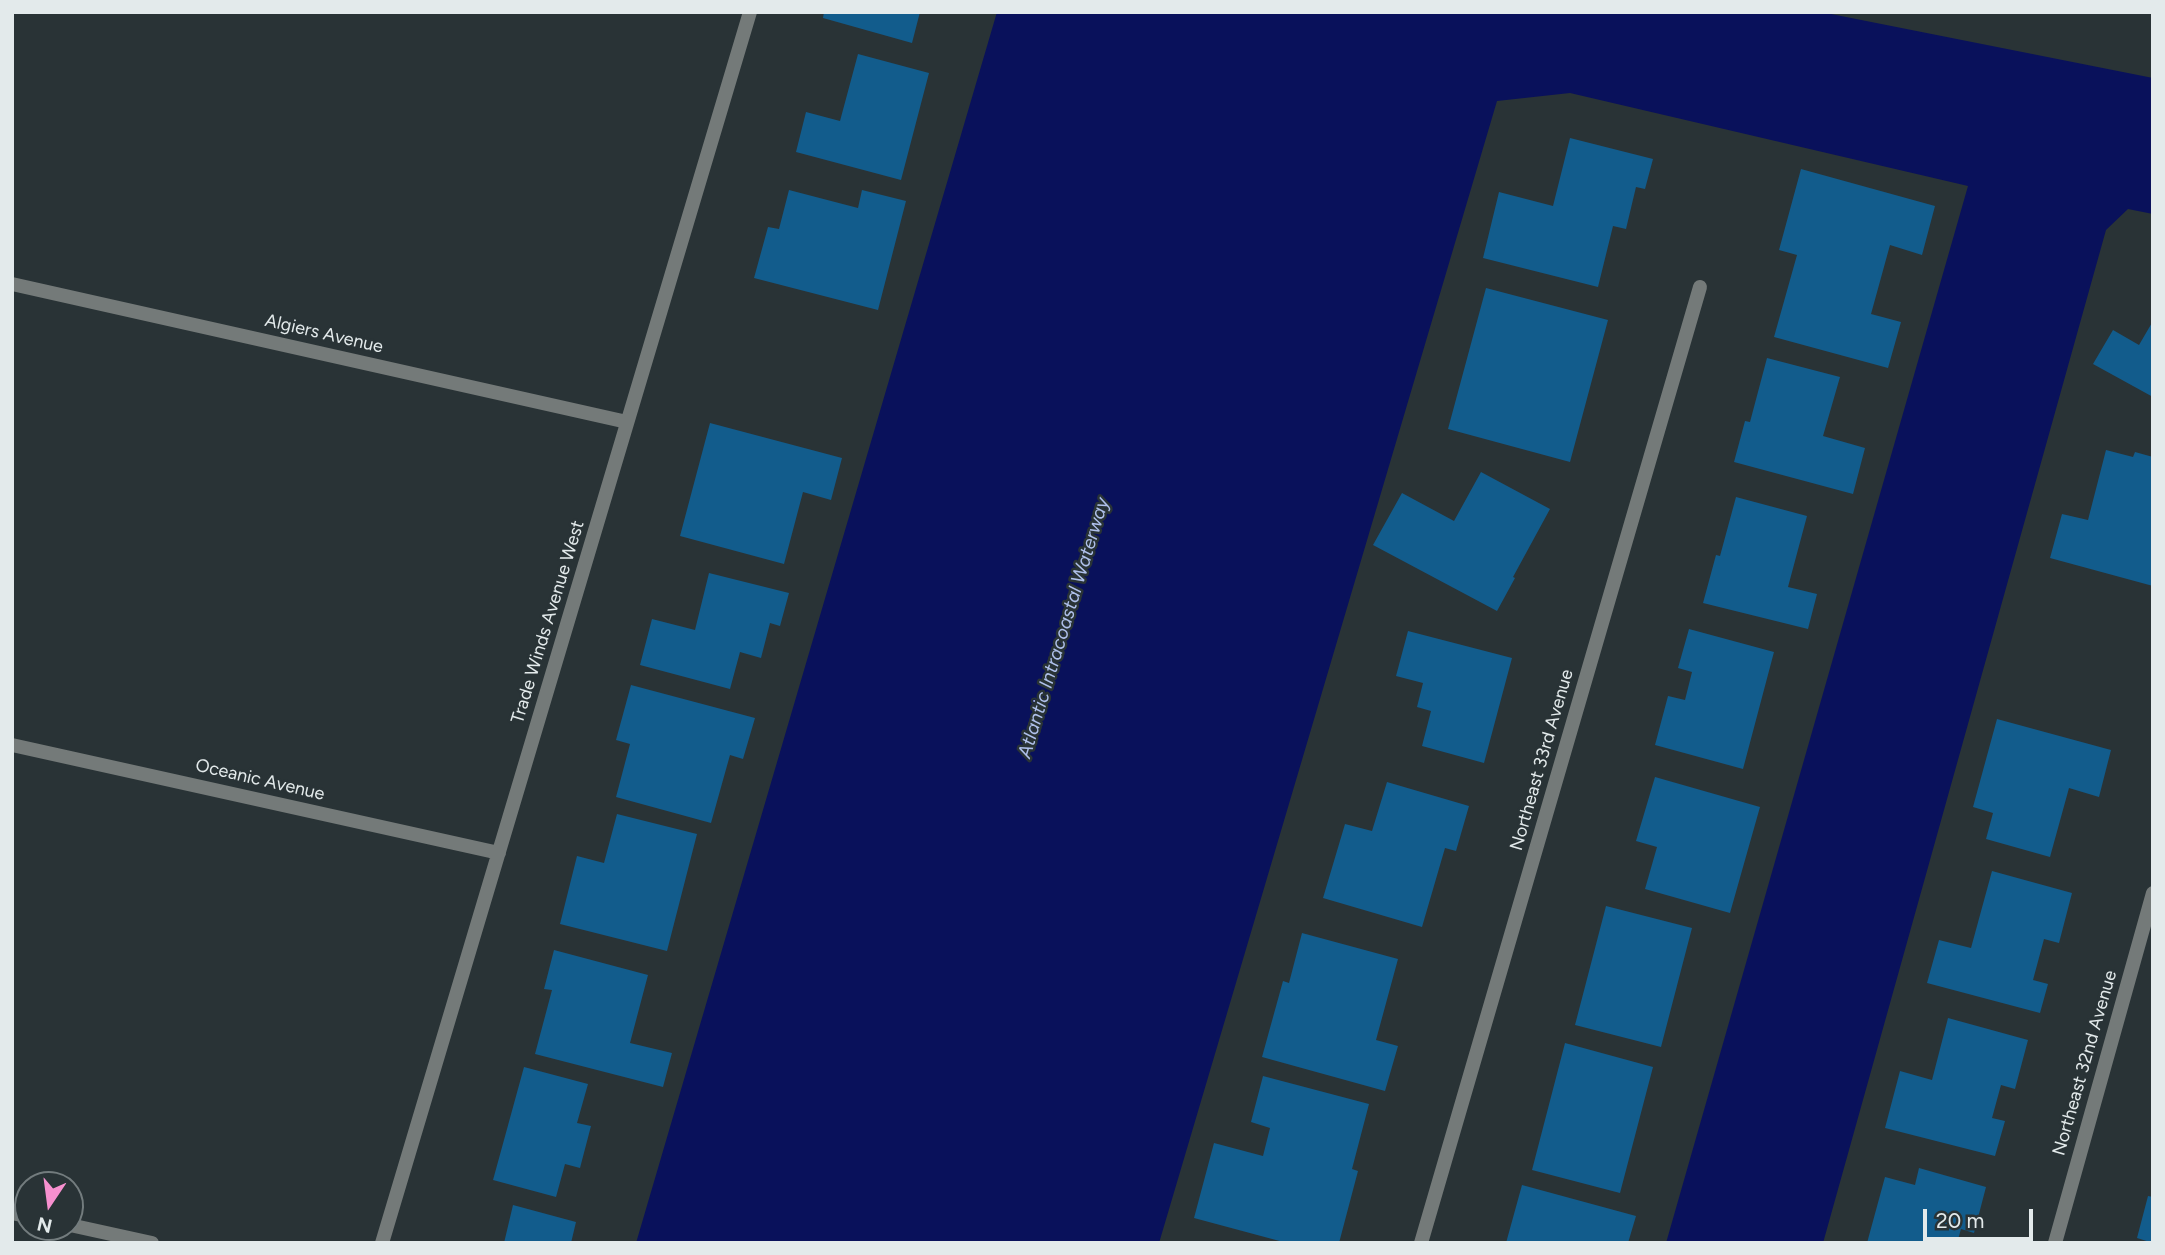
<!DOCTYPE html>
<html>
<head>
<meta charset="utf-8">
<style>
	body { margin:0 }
	#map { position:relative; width:2165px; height:1255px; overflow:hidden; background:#293336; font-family:Figtree,sans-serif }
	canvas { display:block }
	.frame { position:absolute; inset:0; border:14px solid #e3eaeb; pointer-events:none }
	.north { position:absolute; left:14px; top:1171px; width:70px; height:70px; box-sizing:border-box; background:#293336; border:2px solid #737c7e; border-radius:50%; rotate:193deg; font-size:19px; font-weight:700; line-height:28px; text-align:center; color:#e3eaeb }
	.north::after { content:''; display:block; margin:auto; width:24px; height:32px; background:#f790cf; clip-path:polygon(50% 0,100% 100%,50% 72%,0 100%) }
	.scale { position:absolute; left:1923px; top:1209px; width:110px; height:32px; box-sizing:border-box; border:4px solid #e3eaeb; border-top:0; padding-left:9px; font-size:21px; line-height:24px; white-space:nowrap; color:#e3eaeb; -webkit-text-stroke:5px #293336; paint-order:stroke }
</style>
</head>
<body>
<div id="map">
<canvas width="2165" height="1255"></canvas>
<div class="frame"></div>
<div class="north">N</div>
<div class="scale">20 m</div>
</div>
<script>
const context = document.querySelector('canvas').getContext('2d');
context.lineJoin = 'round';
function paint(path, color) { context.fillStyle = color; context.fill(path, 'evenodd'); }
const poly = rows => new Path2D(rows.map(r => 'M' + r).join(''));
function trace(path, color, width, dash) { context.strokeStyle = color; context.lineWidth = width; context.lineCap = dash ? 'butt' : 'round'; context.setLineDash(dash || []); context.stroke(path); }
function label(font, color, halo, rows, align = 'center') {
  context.font = font + ' Figtree,sans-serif'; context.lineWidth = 5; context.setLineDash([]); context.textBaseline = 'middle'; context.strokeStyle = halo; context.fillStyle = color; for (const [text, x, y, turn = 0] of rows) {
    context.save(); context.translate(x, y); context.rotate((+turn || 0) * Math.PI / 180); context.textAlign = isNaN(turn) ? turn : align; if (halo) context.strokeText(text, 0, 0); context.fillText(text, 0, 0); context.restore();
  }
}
paint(poly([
	[997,12,1821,12,2153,78,2153,214,2128,209,2106,230,1823,1243,1666,1243,1968,186,1570,93,1497,101,1159,1243,636,1243]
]), '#09115b');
paint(poly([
	[824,12,920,12,912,43,823,18],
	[858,54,929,73,901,180,796,152,806,112,840,121],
	[1570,138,1653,159,1645,189,1636,187,1626,229,1613,226,1598,287,1483,258,1499,192,1553,206],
	[1801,169,1935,206,1922,255,1890,245,1871,314,1901,322,1888,368,1774,337,1797,255,1779,250],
	[789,190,858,208,862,190,906,201,878,310,754,278,768,227,779,229],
	[1486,288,1608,320,1570,462,1448,429],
	[2153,321,2153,397,2093,364,2113,330,2139,345],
	[1767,358,1840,377,1823,436,1865,448,1853,494,1734,462,1745,421,1750,422],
	[710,423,842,458,831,500,803,492,784,564,680,536],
	[2106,450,2133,457,2135,452,2153,457,2153,586,2050,558,2062,514,2088,520],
	[1481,472,1550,509,1513,577,1515,578,1497,611,1373,545,1402,493,1454,521],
	[1736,497,1807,516,1788,587,1817,594,1808,629,1703,603,1716,555,1720,556],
	[709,573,789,593,780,626,770,623,761,658,740,652,730,689,640,665,652,619,695,630],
	[1689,629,1774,652,1743,769,1655,745,1668,696,1685,700,1692,672,1678,668],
	[1408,631,1512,658,1484,763,1422,746,1431,711,1417,707,1423,683,1396,676],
	[631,685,755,718,743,759,730,755,711,823,616,797,630,744,616,740],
	[1997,719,2111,750,2099,797,2069,788,2050,857,1986,839,1993,813,1973,807],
	[1655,777,1760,807,1730,913,1645,889,1657,847,1636,841],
	[1387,782,1469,806,1456,851,1445,848,1422,927,1323,898,1345,824,1372,831],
	[617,814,697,834,667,951,560,924,577,856,604,863],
	[1992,871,2072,893,2059,943,2044,939,2033,980,2048,984,2040,1013,1927,983,1939,940,1971,948],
	[1606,906,1692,928,1661,1047,1575,1025],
	[1302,933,1398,959,1376,1040,1398,1046,1385,1091,1262,1057,1283,981,1289,983],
	[554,950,648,975,630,1043,672,1053,663,1087,535,1054,552,990,544,989],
	[1948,1018,2028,1040,2015,1089,2001,1085,1992,1118,2005,1121,1995,1156,1885,1128,1900,1071,1932,1080],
	[1565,1043,1653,1067,1620,1193,1532,1170],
	[524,1067,588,1084,577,1123,591,1126,580,1168,565,1164,556,1197,493,1180],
	[1263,1076,1369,1104,1352,1169,1358,1171,1339,1243,1287,1243,1194,1218,1214,1143,1263,1156,1270,1128,1251,1122],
	[1919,1168,1986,1187,1974,1233,1961,1229,1957,1243,1867,1243,1885,1177,1915,1185],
	[1522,1185,1636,1216,1628,1243,1506,1243],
	[2148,1196,2153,1197,2153,1243,2137,1238],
	[513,1205,576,1222,571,1243,504,1243]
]), '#125c8c');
trace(poly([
	[12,284,627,422],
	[12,745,499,853],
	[12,1213,28,1216],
	[70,1225,152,1243],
	[382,1243,750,12],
	[1421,1243,1700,287],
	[2055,1243,2153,893]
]), '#747a79', 14);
label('18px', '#e3eaeb', '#293336', [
	["Algiers Avenue",324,334,13],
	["Trade Winds Avenue West",548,622,-73],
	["Northeast 33rd Avenue",1542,760,-74],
	["Oceanic Avenue",260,780,13],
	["Northeast 32nd Avenue",2085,1063,-74]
]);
label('italic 19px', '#afc0eb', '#293336', [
	["Atlantic Intracoastal Waterway",1064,628,-73]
]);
</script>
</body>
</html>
